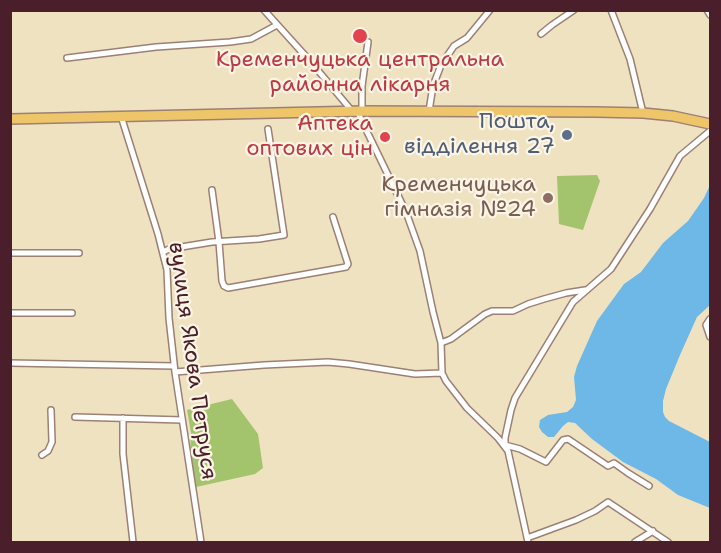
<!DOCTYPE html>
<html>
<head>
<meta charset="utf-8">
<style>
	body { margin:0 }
	#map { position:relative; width:721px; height:553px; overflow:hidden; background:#efe2c1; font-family:"Shantell Sans",sans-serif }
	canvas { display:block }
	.frame { position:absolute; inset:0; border:12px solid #4a1f2b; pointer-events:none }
</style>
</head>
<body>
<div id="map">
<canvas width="721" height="553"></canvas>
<div class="frame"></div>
</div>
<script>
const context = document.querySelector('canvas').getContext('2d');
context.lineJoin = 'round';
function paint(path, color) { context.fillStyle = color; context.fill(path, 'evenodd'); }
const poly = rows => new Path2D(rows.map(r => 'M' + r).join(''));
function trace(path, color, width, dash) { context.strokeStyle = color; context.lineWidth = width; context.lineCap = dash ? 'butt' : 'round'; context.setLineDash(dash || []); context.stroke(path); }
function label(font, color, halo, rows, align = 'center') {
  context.font = font + ' "Shantell Sans",sans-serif'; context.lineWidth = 4.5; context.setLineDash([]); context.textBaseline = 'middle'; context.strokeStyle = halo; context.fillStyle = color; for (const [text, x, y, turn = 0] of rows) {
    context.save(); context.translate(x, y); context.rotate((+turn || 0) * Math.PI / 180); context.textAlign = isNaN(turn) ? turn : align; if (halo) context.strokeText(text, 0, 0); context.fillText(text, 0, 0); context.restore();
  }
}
paint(poly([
	[597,175,600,181,583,230,559,224,557,176],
	[232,399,258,434,263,468,255,474,196,487,190,452,191,433,187,410]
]), '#a3c46c');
paint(poly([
	[710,185,710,305,697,317,680,355,666,389,663,401,663,412,665,417,669,421,710,442,710,508,678,495,656,479,623,462,592,439,575,423,568,422,563,426,554,437,548,437,542,432,539,427,540,420,548,415,567,412,573,407,576,400,574,377,577,366,597,321,624,284,641,272,663,243,688,221,704,198]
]), '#6db8e6');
const street = poly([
	[264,10,310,61,352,111],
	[611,10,630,59,643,113],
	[707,10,710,15],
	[541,34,552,25,574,10],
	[67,58,156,47,230,42,251,39,277,25],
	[357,111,406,212,420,251,433,312,441,343,442,373,446,381,467,408,498,438,508,451,528,542],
	[362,111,362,86,368,42],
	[429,111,433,86,441,65,454,46,467,38,490,10],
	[121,116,158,234,167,270,169,318,175,372,201,542],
	[212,190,219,242,222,281,224,286,228,288,346,267,348,264,333,217],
	[163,252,169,249,212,242,259,239,284,235,268,129],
	[10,253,79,253],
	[10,313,72,313],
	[710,319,706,325,710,337],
	[441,343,451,339,485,314,492,311,513,311,528,304,544,299,566,293,585,290],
	[10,363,174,366],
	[175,372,264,365,328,362,349,364,415,374,442,373],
	[75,417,182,420],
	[123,418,123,454,133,542],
	[42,455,48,451,52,442,51,410],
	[649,486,628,473,614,463,608,466,568,439,563,440,546,462,520,449,505,445,505,438,511,410,515,398,573,302,611,269,650,209,680,156,710,131],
	[527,538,576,520,595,511,608,502,668,542],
	[635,542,653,531]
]);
const highway = poly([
	[10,119,362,111,596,112,643,113,673,116,710,124]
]);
trace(street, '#9c8076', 8);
trace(highway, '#9c8076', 12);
trace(street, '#fff', 5);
trace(highway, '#eec569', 9);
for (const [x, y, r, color] of [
	[360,36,8,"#e0444e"],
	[567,135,6,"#5c6f8a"],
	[385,137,6,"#e0444e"],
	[548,198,6,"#8d6e63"]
]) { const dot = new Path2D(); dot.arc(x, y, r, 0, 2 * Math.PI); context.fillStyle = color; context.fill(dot); trace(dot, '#fcf5e5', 2); }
label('22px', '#be3a42', '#fcf5e5', [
	["Кременчуцька центральна",360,60],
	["районна лікарня",360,85],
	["Аптека",373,124,"right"],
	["оптових цін",373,149,"right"]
]);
label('22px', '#4e5e75', '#fcf5e5', [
	["Пошта,",555,122],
	["відділення 27",555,147]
], 'right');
label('22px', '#785e54', '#fcf5e5', [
	["Кременчуцька",536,185],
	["гімназія №24",536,210]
], 'right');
label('22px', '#4a1f2b', '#fcf5e5', [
	["вулиця Якова Петруся",192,361,82]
]);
</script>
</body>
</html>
